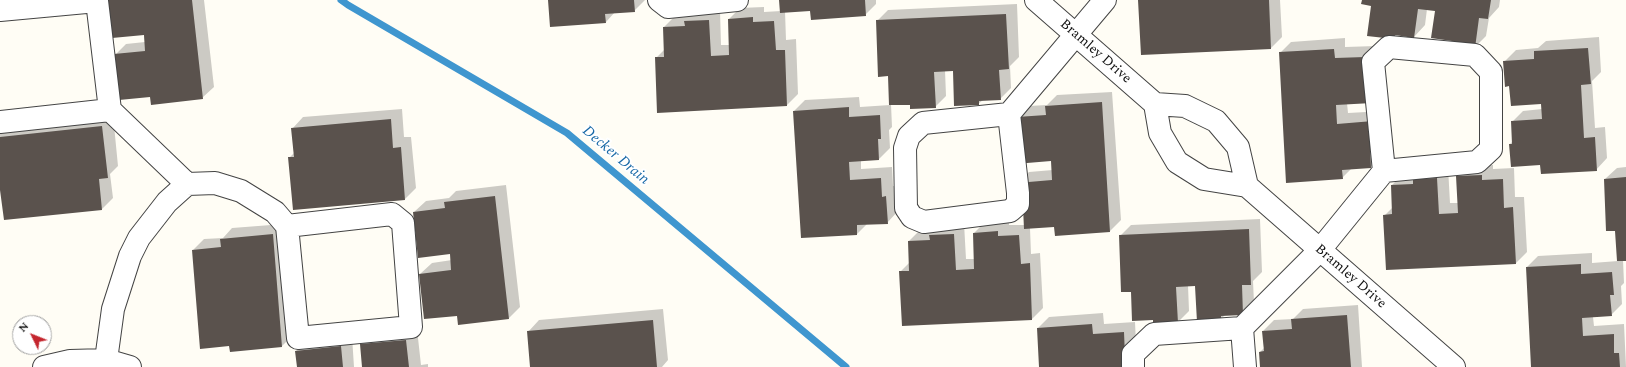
<!DOCTYPE html>
<html>
<head>
<meta charset="utf-8">
<style>
	body { margin:0 }
	#map { position:relative; width:1626px; height:367px; overflow:hidden; background:#fffdf5; font-family:Spectral,serif }
	canvas { display:block }
	.north { position:absolute; left:12px; top:315px; width:40px; height:40px; box-sizing:border-box; background:#fff; border:1px solid #a0a0a0; border-radius:50%; rotate:313deg; font-size:11px; font-weight:700; line-height:16px; text-align:center; color:#111 }
	.north::after { content:''; display:block; margin:auto; width:14px; height:18px; background:#c4262e; clip-path:polygon(50% 0,100% 100%,50% 72%,0 100%) }
</style>
</head>
<body>
<div id="map">
<canvas width="1626" height="367"></canvas>
<div class="north">N</div>
</div>
<script>
const context = document.querySelector('canvas').getContext('2d');
context.lineJoin = 'round';
function paint(path, color) { context.fillStyle = color; context.fill(path, 'evenodd'); }
const poly = rows => new Path2D(rows.map(r => 'M' + r).join(''));
function trace(path, color, width, dash) { context.strokeStyle = color; context.lineWidth = width; context.lineCap = dash ? 'butt' : 'round'; context.setLineDash(dash || []); context.stroke(path); }
function label(font, color, halo, rows, align = 'center') {
  context.font = font + ' Spectral,serif'; context.lineWidth = 4; context.setLineDash([]); context.textBaseline = 'middle'; context.strokeStyle = halo; context.fillStyle = color; for (const [text, x, y, turn = 0] of rows) {
    context.save(); context.translate(x, y); context.rotate((+turn || 0) * Math.PI / 180); context.textAlign = isNaN(turn) ? turn : align; if (halo) context.strokeText(text, 0, 0); context.fillText(text, 0, 0); context.restore();
  }
}
paint(poly([
	[109,0,204,0,214,87,202,98,151,96,115,55,126,44,145,42,144,34],
	[549,0,645,0,634,11,615,12,606,22],
	[780,0,876,0,876,4,865,15,811,10,785,11,786,40,796,39,798,94,787,105,656,58,665,49,664,27,675,16,720,10,721,45,730,45,729,19,740,8,764,7,764,12,781,11],
	[1140,0,1280,0,1282,37,1271,48],
	[1363,0,1500,0,1499,7,1489,18,1486,36,1475,47,1454,40,1436,10,1427,9,1425,25,1414,37,1398,34,1394,38,1372,5],
	[1017,4,1019,57,1010,66,1011,88,1000,99,983,100,978,104,954,70,945,70,946,96,935,107,911,104,891,104,892,127,889,130,890,148,879,159,861,160,861,169,892,167,893,186,897,186,898,211,887,223,867,224,857,234,794,111,805,100,859,97,860,107,890,105,889,75,877,21,888,10],
	[1599,37,1601,72,1592,81,1595,128,1605,127,1607,158,1596,170,1541,164,1510,144,1513,141,1512,122,1523,111,1542,109,1542,103,1510,85,1505,61,1516,50,1538,48,1546,41],
	[1345,38,1345,47,1376,46,1347,103,1348,113,1384,111,1382,156,1371,167,1352,168,1342,178,1280,53,1291,42],
	[1112,92,1121,220,1110,231,1055,226,1030,228,1031,254,1040,253,1043,308,1032,319,900,272,909,263,909,241,920,230,964,223,966,259,975,259,974,233,985,222,1009,221,1009,225,1025,225,1024,206,1018,183,1029,172,1053,170,1052,160,1018,118,1029,106,1047,105,1057,95],
	[402,109,404,137,411,137,416,188,405,199,294,209,289,158,294,153,292,129,303,117],
	[113,115,118,166,110,174,113,198,102,209,0,189,0,127],
	[1493,165,1493,169,1514,168,1515,197,1524,197,1527,252,1516,263,1384,216,1393,207,1392,185,1403,174,1448,167,1450,203,1459,203,1457,177,1469,166],
	[1626,167,1626,260,1623,260,1624,283,1621,286,1622,304,1611,315,1593,317,1594,326,1624,324,1626,367,1532,367,1527,267,1538,256,1592,253,1592,263,1618,261,1616,230,1605,179,1617,168],
	[506,185,520,307,509,318,458,315,420,274,432,263,452,260,451,253,414,212,426,201,449,198,456,191],
	[1260,219,1262,272,1253,281,1254,303,1243,314,1225,315,1221,319,1196,285,1188,285,1189,311,1178,322,1154,319,1131,290,1120,236,1131,225],
	[284,224,293,335,282,346,230,345,193,250,204,239,223,238,232,228],
	[1358,305,1362,367,1261,367,1260,352,1264,348,1263,331,1274,320,1293,319,1303,309],
	[663,309,668,360,662,367,531,367,528,332,539,320],
	[1103,313,1104,324,1135,322,1136,344,1132,367,1040,367,1038,328,1049,317],
	[417,329,421,365,428,364,428,367,363,367,361,345,372,334],
	[352,336,354,367,298,367,296,351,307,340]
]), '#0003');
trace(poly([
	[341,0,348,5,567,133,846,367]
]), '#3f96cf', 7);
paint(poly([
	[108,0,192,0,203,99,151,105,150,97,119,100,114,54,145,51,144,35,112,38],
	[548,0,634,0,635,12,605,14,606,23,550,27],
	[779,0,865,0,866,16,811,20,810,11,780,13],
	[1138,0,1269,0,1271,49,1141,55],
	[1362,0,1491,0,1488,19,1479,18,1475,48,1452,45,1452,41,1431,38,1435,11,1418,9,1414,38,1395,35,1394,39,1367,36,1371,6,1361,4],
	[1006,14,1009,69,999,70,1001,100,979,101,979,105,954,106,953,71,934,72,936,108,910,109,910,105,889,105,888,76,878,77,876,20],
	[753,17,753,22,774,21,776,50,785,50,787,106,657,113,655,57,664,57,663,27,685,26,684,21,709,20,711,56,729,55,728,19],
	[1588,48,1591,84,1581,85,1584,138,1595,137,1597,171,1541,174,1540,165,1511,167,1509,144,1512,144,1511,121,1542,119,1541,104,1511,106,1509,86,1505,87,1503,61,1534,59,1534,51],
	[1334,49,1335,58,1365,57,1372,103,1336,105,1337,124,1373,121,1375,147,1370,147,1371,168,1342,170,1343,179,1286,183,1279,52],
	[1102,102,1110,232,1055,236,1054,227,1024,229,1023,207,1017,183,1052,180,1051,161,1015,164,1017,117,1046,115,1045,106],
	[849,107,849,117,880,115,881,139,878,139,879,160,849,162,850,180,881,178,882,197,886,196,888,224,857,225,857,235,801,238,793,111],
	[391,119,393,148,401,147,405,200,293,210,288,157,294,157,291,128],
	[102,126,108,178,99,179,102,210,4,220,0,190,0,137],
	[1482,175,1482,180,1503,179,1504,208,1513,207,1516,264,1386,270,1383,215,1392,214,1391,185,1413,184,1413,179,1437,178,1439,214,1458,213,1456,176],
	[1626,177,1626,261,1617,261,1615,231,1606,231,1604,179],
	[495,196,509,319,458,325,457,316,424,319,419,274,451,270,450,254,418,258,413,212,445,208,444,202],
	[1249,229,1251,285,1242,285,1243,315,1221,316,1221,320,1197,322,1195,286,1176,287,1178,323,1153,324,1153,320,1132,321,1131,292,1121,292,1119,235],
	[998,231,998,236,1019,235,1021,264,1030,263,1032,320,902,326,899,271,909,271,908,241,930,240,929,235,954,234,956,270,974,269,973,233],
	[273,234,282,347,230,352,229,346,200,349,192,250,221,247,220,239],
	[1581,264,1581,274,1612,272,1614,295,1610,295,1612,316,1582,318,1583,336,1614,334,1614,353,1619,353,1620,367,1531,367,1526,267],
	[1347,315,1351,367,1260,367,1259,352,1264,351,1262,331,1292,329,1291,319],
	[653,320,657,367,530,367,527,331],
	[1092,324,1093,334,1124,332,1125,356,1122,356,1122,367,1039,367,1037,328],
	[406,340,409,367,362,367,360,344],
	[341,346,343,367,297,367,295,351]
]), '#5a524d');
const minor = poly([
	[659,0,668,7,737,0],
	[1036,0,1155,104,1185,106,1216,121,1238,147,1247,186],
	[0,10,97,1,110,110,187,184],
	[1155,104,1160,133,1177,162,1204,179,1247,186,1454,367],
	[1009,114,923,123,909,136,905,148,906,208,912,217,924,222,1010,211,1018,204,1018,193,1009,114,1105,0],
	[0,122,110,110],
	[1242,328,1245,367],
	[106,360,113,309,130,256,139,238,167,202,187,184,215,183,241,191,275,212,287,226,298,338,411,327,403,223,392,214,287,226],
	[44,367,70,361,106,360,130,367],
	[1133,367,1133,354,1154,334,1242,328,1319,251,1384,171,1477,162,1491,149,1491,72,1475,55,1389,47,1373,62,1384,171]
]);
trace(minor, '#444', 24);
trace(minor, '#fff', 22);
label('14px', '#111', '#fff', [
	["Bramley Drive",1095,52,41],
	["Bramley Drive",1350,277,41]
]);
label('italic 15px', '#1768a6', '#fff', [
	["Decker Drain",615,156,40]
]);
</script>
</body>
</html>
